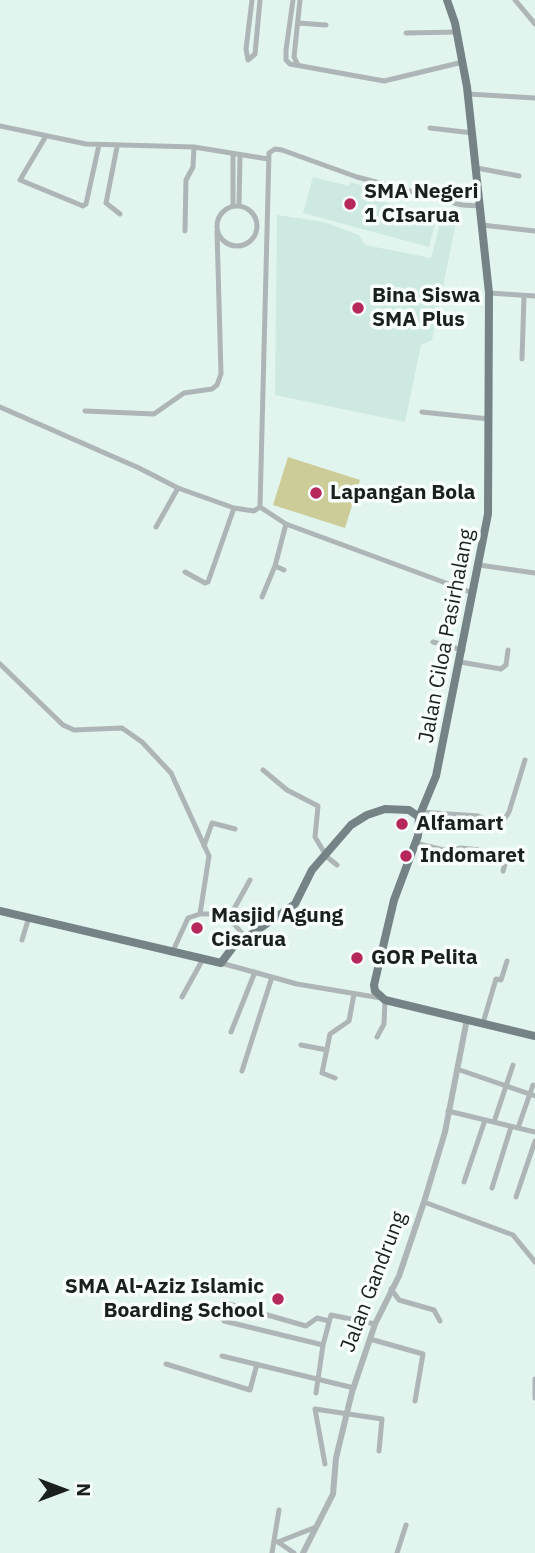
<!DOCTYPE html>
<html>
<head>
<meta charset="utf-8">
<style>
	body { margin:0 }
	#map { position:relative; width:535px; height:1553px; overflow:hidden; background:#e2f4ee; font-family:"IBM Plex Sans",sans-serif }
	canvas { display:block }
	.north { position:absolute; left:28px; top:1455px; width:70px; height:70px; -webkit-text-stroke:5px #f7fefc; paint-order:stroke; rotate:90deg; font-size:19px; font-weight:700; line-height:28px; text-align:center; color:#19201e }
	.north::after { content:''; display:block; margin:auto; width:24px; height:32px; background:#19201e; clip-path:polygon(50% 0,100% 100%,50% 72%,0 100%) }
</style>
</head>
<body>
<div id="map">
<canvas width="535" height="1553"></canvas>
<div class="north">N</div>
</div>
<script>
const context = document.querySelector('canvas').getContext('2d');
context.lineJoin = 'round';
function paint(path, color) { context.fillStyle = color; context.fill(path, 'evenodd'); }
const poly = rows => new Path2D(rows.map(r => 'M' + r).join(''));
function trace(path, color, width, dash) { context.strokeStyle = color; context.lineWidth = width; context.lineCap = dash ? 'butt' : 'round'; context.setLineDash(dash || []); context.stroke(path); }
function label(font, color, halo, rows, align = 'center') {
  context.font = font + ' "IBM Plex Sans",sans-serif'; context.lineWidth = 7; context.setLineDash([]); context.textBaseline = 'middle'; context.strokeStyle = halo; context.fillStyle = color; for (const [text, x, y, turn = 0] of rows) {
    context.save(); context.translate(x, y); context.rotate((+turn || 0) * Math.PI / 180); context.textAlign = isNaN(turn) ? turn : align; if (halo) context.strokeText(text, 0, 0); context.fillText(text, 0, 0); context.restore();
  }
}
paint(poly([
	[313,177,349,186,351,182,363,186,361,196,437,216,429,247,303,213],
	[277,215,324,222,359,235,365,245,431,258,441,220,456,223,432,340,421,345,405,422,275,395]
]), '#cee9e1');
paint(poly([
	[288,457,360,480,345,528,273,505]
]), '#cccc98');
trace(poly([
	[252,0,246,49,248,60,255,54,260,0],
	[293,0,286,50,286,60,290,64,384,81,463,62],
	[515,0,535,24],
	[298,23,326,25],
	[406,33,457,32],
	[298,65,294,57,300,0],
	[468,94,535,98],
	[0,126,86,144,194,147,268,159],
	[430,128,473,133],
	[46,136,20,180,83,206,86,204,99,145],
	[117,147,106,203,120,214],
	[477,168,519,176],
	'217 226a20 20 0 1 1 40 0a20 20 0 1 1-40 0Z',
	[233,206,233,155],
	[239,206,240,155],
	[482,225,535,231],
	[185,231,186,180,193,167,194,147],
	[489,293,535,296],
	[522,359,524,296],
	[0,407,139,468,178,488,234,508,254,511,260,507,269,153,275,149,282,150,357,177,462,205,480,206],
	[85,411,154,414,184,393,212,389,217,385,221,374,217,231],
	[422,412,489,419],
	[260,507,286,524,473,593],
	[156,527,178,488],
	[479,565,535,573],
	[284,570,275,566,286,524],
	[185,572,205,583,208,582,234,508],
	[262,597,275,566],
	[433,642,463,650],
	[460,662,501,669,506,665,508,650],
	[0,664,63,725,74,730,122,728,142,742,171,773,209,856,200,914],
	[263,770,287,790,318,806,315,837,327,857,337,865],
	[421,812,478,816,500,826,509,812,525,760],
	[415,843,448,851,461,848,480,850,506,861,503,871],
	[204,846,212,823,235,829],
	[229,918,250,880],
	[22,940,29,917],
	[172,953,188,918,200,914,217,914,229,918,246,938],
	[221,963,297,984,381,998],
	[182,997,203,959],
	[483,1023,496,979,501,980,507,961],
	[231,1032,255,972],
	[377,1037,384,1024,385,1000],
	[301,1045,327,1050],
	[457,1069,535,1096],
	[242,1071,272,977],
	[335,1078,322,1073,330,1034,349,1021,354,994],
	[448,1111,535,1132],
	[495,1119,513,1065],
	[519,1125,533,1085],
	[464,1182,485,1120],
	[492,1188,511,1127],
	[516,1197,535,1141],
	[424,1202,513,1235,535,1262],
	[391,1289,399,1300,434,1310,440,1321],
	[222,1302,306,1326,317,1318,329,1321],
	[224,1321,323,1345],
	[370,1339,423,1354,415,1401],
	[222,1356,354,1388],
	[166,1364,250,1390,257,1364],
	[535,1379,535,1398],
	[316,1393,323,1345,331,1315,375,1324],
	[325,1464,315,1409,382,1419,379,1451],
	[278,1542,316,1527],
	[278,1542,294,1553],
	[272,1553,279,1510],
	[397,1553,406,1525]
]), '#adb5b6', 5);
trace(poly([
	[303,1553,333,1494,336,1458,352,1392,375,1324,399,1276,424,1202,445,1132,467,1019]
]), '#adb5b6', 6);
trace(poly([
	[447,0,455,23,467,87,489,293,488,514,436,776,419,817,418,836,394,900,374,985,375,991,385,1000,535,1036],
	[0,911,221,963,233,947,295,904,312,870,351,825,367,815,385,809,409,810,419,817]
]), '#758386', 8);
for (const [x, y, r, color] of [
	[350,204,7,"#b6285b"],
	[358,308,7,"#b6285b"],
	[316,493,7,"#b6285b"],
	[402,824,7,"#b6285b"],
	[406,856,7,"#b6285b"],
	[197,928,7,"#b6285b"],
	[357,958,7,"#b6285b"],
	[278,1299,7,"#b6285b"]
]) { const dot = new Path2D(); dot.arc(x, y, r, 0, 2 * Math.PI); context.fillStyle = color; context.fill(dot); trace(dot, '#f7fefc', 2.5); }
label('bold 21px', '#19201e', '#f7fefc', [
	["SMA Negeri",364,192],
	["1 CIsarua",364,216],
	["Bina Siswa",372,296],
	["SMA Plus",372,320],
	["Lapangan Bola",330,493],
	["Alfamart",416,824],
	["Indomaret",420,856],
	["Masjid Agung",211,916],
	["Cisarua",211,940],
	["GOR Pelita",371,958],
	["SMA Al-Aziz Islamic",264,1287,"right"],
	["Boarding School",264,1311,"right"]
], 'left');
label('21px', '#19201e', '#f7fefc', [
	["Jalan Ciloa Pasirhalang",447,636,-79],
	["Jalan Gandrung",374,1282,-69]
]);
</script>
</body>
</html>
